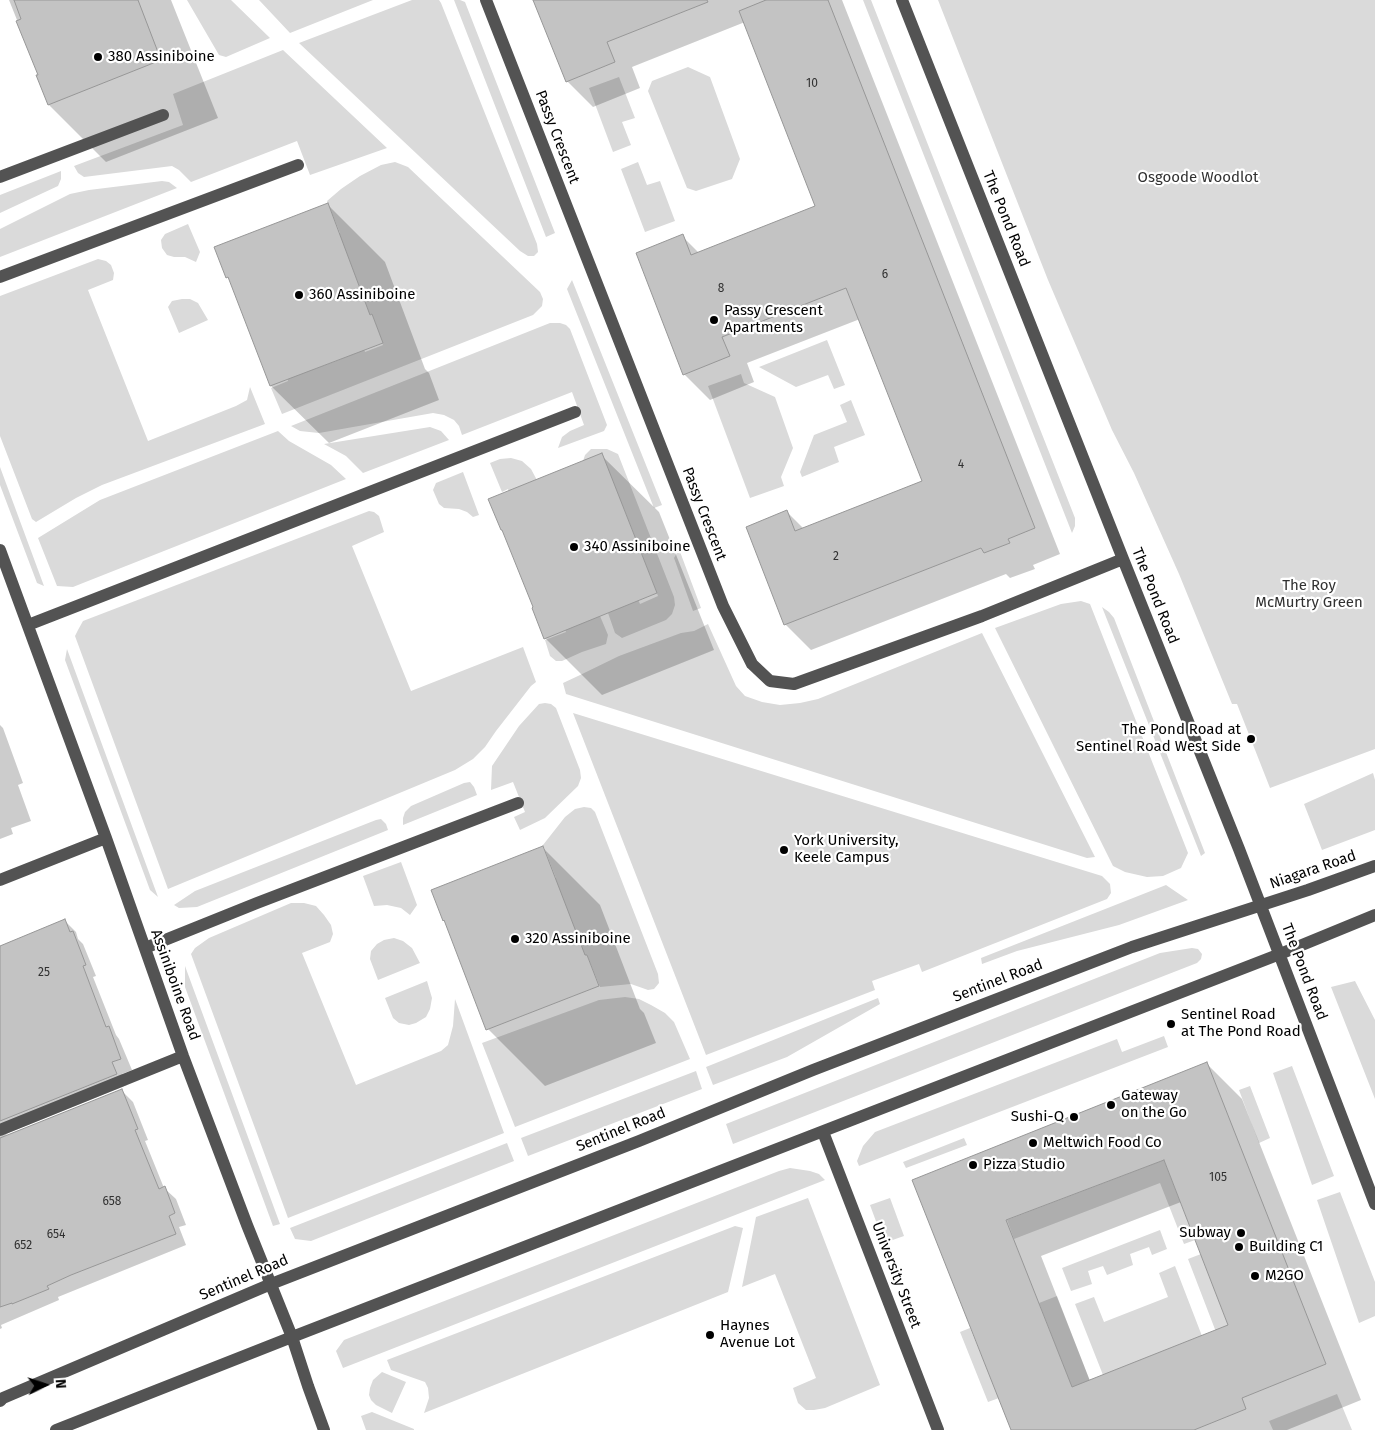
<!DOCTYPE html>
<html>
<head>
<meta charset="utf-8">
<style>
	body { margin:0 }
	#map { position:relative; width:1375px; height:1430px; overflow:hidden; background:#fff; font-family:"Fira Sans",sans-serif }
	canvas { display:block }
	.north { position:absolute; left:20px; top:1360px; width:50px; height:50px; -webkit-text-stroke:4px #fff; paint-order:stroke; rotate:86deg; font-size:14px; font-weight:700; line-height:20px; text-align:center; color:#000 }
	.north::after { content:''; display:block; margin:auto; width:18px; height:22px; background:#000; clip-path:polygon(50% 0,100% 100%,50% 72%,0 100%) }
</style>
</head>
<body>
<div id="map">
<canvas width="1375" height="1430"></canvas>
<div class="north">N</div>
</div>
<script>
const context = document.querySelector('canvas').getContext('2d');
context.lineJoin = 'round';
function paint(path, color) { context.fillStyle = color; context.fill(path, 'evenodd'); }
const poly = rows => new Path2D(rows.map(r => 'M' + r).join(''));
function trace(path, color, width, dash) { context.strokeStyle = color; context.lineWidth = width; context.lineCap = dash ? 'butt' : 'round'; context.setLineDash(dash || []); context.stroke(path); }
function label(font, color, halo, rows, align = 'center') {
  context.font = font + ' "Fira Sans",sans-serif'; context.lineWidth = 4.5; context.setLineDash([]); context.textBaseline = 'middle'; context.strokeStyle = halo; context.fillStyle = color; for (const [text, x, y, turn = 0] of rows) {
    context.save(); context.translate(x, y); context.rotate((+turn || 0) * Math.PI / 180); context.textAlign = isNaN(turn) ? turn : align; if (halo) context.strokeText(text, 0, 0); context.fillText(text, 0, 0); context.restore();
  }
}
paint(poly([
	[187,0,231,0,270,38,226,57,219,55],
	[259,0,373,0,290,33],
	[412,0,439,0,441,3,537,244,538,252,534,256,528,256,520,251,299,43],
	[454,0,460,0,465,2,555,233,546,237],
	[863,0,871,0,1075,518,1075,526,1072,533],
	[938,0,1375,0,1375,749,1270,788,1237,704,1232,704,1179,574,1134,473,1112,430,1048,280],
	[283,50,387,148,310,175,297,141,191,182,179,170,172,166,84,177,78,173,74,166,183,125,173,94],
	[688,67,710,77,740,159,732,179,696,191,687,188,648,91,652,81],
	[619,77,635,118,622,122,631,145,613,152,589,88],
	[395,162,408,167,540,292,543,299,542,306,533,315,282,414,271,388,288,381,287,375,314,369,339,360,363,346,365,352,383,345,372,314,366,316,335,235,340,233,327,201,341,189,360,176,381,165],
	[638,162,647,185,660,181,675,221,645,232,621,169],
	[61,171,61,179,58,186,0,213,0,195],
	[162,181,169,182,177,188,0,257,0,229,70,194,89,190],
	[188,224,200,252,196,262,185,257,174,257,167,255,162,248,161,240,165,234],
	[98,259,106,261,111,265,114,273,113,280,88,290,148,441,236,406,247,400,250,387,265,424,102,485,76,498,36,522,32,519,0,436,0,296],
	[572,280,662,505,654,508,567,289],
	[182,299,190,299,198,303,208,320,179,333,168,307,172,301],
	[550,323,560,323,566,325,570,329,607,425,604,431,558,448,562,437,570,431,584,425,572,392,462,435,459,426,454,420,444,415,433,413,319,433,300,431,291,426],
	[827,340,845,385,834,389,828,375,796,387,759,367],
	[741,374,744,383,775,397,793,448,781,477,784,486,750,498,708,386],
	[851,400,865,435,834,447,839,462,802,477,800,472,814,435,847,422,840,405],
	[430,427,441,431,449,440,363,473,346,456,324,444],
	[278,431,289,441,331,465,346,479,83,583,73,587,57,586,38,538,100,500],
	[591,449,607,449,618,454,674,597,675,605,672,614,666,620,622,638,615,633,608,613,637,597,640,604,658,596,624,509,583,461,585,455],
	[511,458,522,461,531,469,539,484,510,496,508,489,502,492,490,463,500,459],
	[0,467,44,586,37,583,0,485],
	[463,472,479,515,473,517,467,512,459,509,444,508,439,504,433,490,436,483],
	[369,511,374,512,379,516,384,532,352,546,411,691,523,647,536,682,531,686,496,731,485,747,473,759,455,770,168,889,75,636,78,630,83,621],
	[679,549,701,608,693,611,674,558],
	[1081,601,1090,604,1188,853,1181,868,1163,876,1147,877,1125,872,1113,866,995,628,1061,604],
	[1102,607,1109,612,1114,618,1205,853,1201,856],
	[600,616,608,635,606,644,582,652,562,661,556,661,550,656,545,640,566,632,564,627],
	[708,624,736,686,745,696,762,702,780,705,800,703,818,699,982,633,1095,857,1087,858,566,694,563,683,578,676,619,656,681,633,694,631],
	[67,649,158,897,150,890,65,660],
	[545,703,551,704,556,708,580,770,581,778,578,786,545,818,520,830,514,817,525,812,513,782,491,790,492,766,519,726,539,704],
	[573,713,1102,876,1110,884,1111,893,1107,899,922,972,919,964,872,981,875,990,706,1055],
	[1373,773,1375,780,1375,830,1322,850,1304,804],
	[470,782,474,787,477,795,403,825,403,818,405,812,411,806,464,783],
	[584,807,591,808,595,812,658,974,659,983,654,989,648,990,631,984,600,987,587,955,580,957,550,880,556,878,543,845,565,817,575,809],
	[381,819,386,824,388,830,197,907,179,908,174,905,195,891,376,820],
	[401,862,417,905,410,915,401,908,387,905,374,906,363,876],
	[1166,885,1188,900,1119,925,1017,951,982,964,981,958],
	[291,903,304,903,316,906,324,915,331,925,333,934,330,942,302,953,356,1085,441,1051,448,1045,453,1026,455,999,504,1133,288,1218,191,954,195,948,209,938],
	[394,938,403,941,412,948,420,963,378,980,370,959,371,951,377,944,384,940],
	[1192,948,1198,949,1202,954,1201,959,1197,963,733,1144,726,1124,1160,953],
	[185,966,280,1224,273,1226,185,987],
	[427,981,432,998,430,1009,426,1017,416,1023,409,1025,399,1023,393,1018,385,998],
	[1355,981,1375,1020,1375,1099,1331,987],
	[625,997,639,999,651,1005,665,1013,674,1022,690,1059,515,1127,482,1043,599,1000],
	[878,998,880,1004,787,1057,713,1085,706,1067],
	[1164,1036,1168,1047,859,1166,857,1161,863,1146,875,1132,1117,1039,1122,1052],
	[1292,1066,1334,1176,1312,1185,1273,1073],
	[696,1071,702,1089,528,1156,521,1138],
	[1250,1086,1270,1138,1259,1143,1239,1090],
	[964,1138,967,1145,906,1168,903,1162],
	[507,1143,514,1161,311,1241,295,1239,290,1228],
	[1164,1160,1195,1240,1184,1244,1160,1183,1014,1239,1007,1220],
	[790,1168,810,1171,819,1174,825,1180,343,1368,336,1351,344,1340,779,1171],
	[1340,1192,1375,1282,1375,1316,1359,1323,1317,1200],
	[808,1198,880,1385,825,1408,814,1410,806,1410,798,1403,793,1388,816,1378,775,1274,742,1287,756,1217],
	[890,1198,904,1236,884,1243,870,1205],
	[735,1226,743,1228,728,1292,424,1413,429,1398,428,1388,425,1382,391,1370,387,1360],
	[1160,1230,1167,1249,1152,1255,1149,1247,1130,1254,1133,1265,1107,1275,1103,1266,1088,1271,1092,1284,1071,1291,1062,1268],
	[1201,1254,1229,1327,1216,1332,1188,1259],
	[1175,1266,1202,1336,1103,1375,1075,1304,1094,1297,1104,1322,1168,1297,1159,1273],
	[1057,1296,1090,1381,1072,1388,1039,1303],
	[970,1328,999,1398,988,1402,960,1332],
	[382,1372,406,1382,392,1413,376,1405,371,1400,369,1395,370,1388,373,1380],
	[1337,1394,1352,1430,1273,1430,1269,1421],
	[372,1412,414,1429,414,1430,366,1430,361,1416]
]), '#dadada');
paint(poly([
	[9,0,171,0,218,118,106,162,49,105,39,75],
	[535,0,842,0,1060,554,1033,565,1035,569,1010,578,1006,574,811,650,785,624,787,512,804,529,924,482,860,319,747,363,754,382,710,400,684,374,682,236,699,253,817,207,745,22,632,67,640,88,593,107,567,81],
	[328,205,385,262,425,369,429,373,439,400,329,443,271,386,231,280,227,277],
	[601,455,659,512,714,650,602,695,545,638,535,608,505,533,502,530],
	[0,725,3,728,23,783,18,785,31,821,11,828,13,834,0,839],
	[543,848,600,905,640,1009,644,1013,656,1043,545,1086,488,1029,447,923,444,920,433,891],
	[65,921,76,932,78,939,83,944,96,976,93,977,116,1035,119,1039,132,1070,122,1074,127,1085,8,1133,2,1139,122,1091,133,1102,148,1140,145,1141,164,1188,176,1199,186,1225,179,1227,186,1245,58,1297,59,1300,1,1325,2,1328,0,1329,0,947],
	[1206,1063,1242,1099,1361,1400,1287,1430,1013,1430,914,1181],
	[1181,1202,1230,1326,1090,1381,1041,1256]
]), '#0003');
const building = poly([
	[14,0,138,0,161,60,48,105,36,75,38,75,16,21,21,19,14,0],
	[533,0,707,0,708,2,607,42,615,62,566,82,533,0],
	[766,0,828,0,1035,528,1008,539,1010,543,984,553,981,548,784,625,746,527,787,510,795,531,922,481,846,288,722,337,730,356,683,375,636,253,683,234,691,255,815,206,739,11,766,0],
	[328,203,370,315,372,314,383,343,270,386,228,277,226,278,214,247,328,203],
	[602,453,657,593,544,639,532,608,533,607,502,530,501,530,488,499,602,453],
	[543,846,585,955,587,955,599,986,486,1030,444,920,443,921,431,890,543,846],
	[65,919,70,932,73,931,86,965,83,966,106,1027,109,1026,121,1059,112,1062,117,1074,0,1121,0,946,65,919],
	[1207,1062,1326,1364,1242,1398,1246,1409,1194,1430,1011,1430,912,1180,1207,1062],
	[1164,1160,1228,1325,1072,1387,1006,1220,1164,1160],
	[122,1089,138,1129,135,1130,159,1189,165,1186,175,1213,169,1216,176,1234,71,1275,47,1286,49,1289,12,1304,12,1303,0,1307,0,1138,122,1089]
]);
paint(building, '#c3c3c3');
trace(building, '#979797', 1);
trace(poly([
	[486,0,723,606,752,664,770,681,794,684,982,616,1123,559],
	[902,0,1123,559,1239,849,1375,1204],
	[0,177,163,115],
	[0,277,298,165],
	[0,550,106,838,183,1056,247,1225,292,1337,308,1386,324,1430],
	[28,625,575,412],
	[0,880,106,838],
	[145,948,257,903,518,803],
	[0,1130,183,1056],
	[823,1132,938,1430],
	[0,1401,3,1398,271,1284,639,1141,813,1070,1132,947,1308,890,1375,866],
	[56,1430,292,1337,1280,954,1375,915]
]), '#535353', 12);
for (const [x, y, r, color] of [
	[98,57,5,"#000"],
	[299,295,5,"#000"],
	[714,320,5,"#000"],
	[574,547,5,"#000"],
	[1251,739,5,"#000"],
	[784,850,5,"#000"],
	[515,939,5,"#000"],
	[1171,1024,5,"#000"],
	[1111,1105,5,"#000"],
	[1074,1117,5,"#000"],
	[1033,1143,5,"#000"],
	[973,1165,5,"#000"],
	[1241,1233,5,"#000"],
	[1239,1247,5,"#000"],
	[1255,1276,5,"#000"],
	[710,1335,5,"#000"]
]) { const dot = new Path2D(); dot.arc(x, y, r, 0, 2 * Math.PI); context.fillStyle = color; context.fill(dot); trace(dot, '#fff', 2); }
label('12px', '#313131', null, [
	["10",812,84],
	["6",885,275],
	["8",721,289],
	["4",961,465],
	["2",836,557],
	["25",44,973],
	["105",1218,1178],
	["658",112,1202],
	["654",56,1235],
	["652",23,1246]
]);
label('15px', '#000', '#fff', [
	["380 Assiniboine",108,57],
	["360 Assiniboine",309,295],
	["Passy Crescent",724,311],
	["Apartments",724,328],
	["340 Assiniboine",584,547],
	["The Pond Road at",1241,730,"right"],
	["Sentinel Road West Side",1241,747,"right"],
	["York University,",794,841],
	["Keele Campus",794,858],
	["320 Assiniboine",525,939],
	["Sentinel Road",1181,1015],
	["at The Pond Road",1181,1032],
	["Gateway",1121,1096],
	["on the Go",1121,1113],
	["Sushi-Q",1064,1117,"right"],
	["Meltwich Food Co",1043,1143],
	["Pizza Studio",983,1165],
	["Subway",1231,1233,"right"],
	["Building C1",1249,1247],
	["M2GO",1265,1276],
	["Haynes",720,1326],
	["Avenue Lot",720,1343]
], 'left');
label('15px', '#000', '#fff', [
	["Passy Crescent",557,137,69],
	["The Pond Road",1006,219,68],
	["Passy Crescent",704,514,69],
	["The Pond Road",1155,596,68],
	["Niagara Road",1313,870,-19],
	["The Pond Road",1304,972,69],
	["Sentinel Road",998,981,-21],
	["Assiniboine Road",175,985,70],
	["Sentinel Road",621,1130,-22],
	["University Street",896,1275,69],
	["Sentinel Road",244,1278,-23]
]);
label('15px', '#313131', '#fff', [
	["Osgoode Woodlot",1198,178],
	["The Roy",1309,586],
	["McMurtry Green",1309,603]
]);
</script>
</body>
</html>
